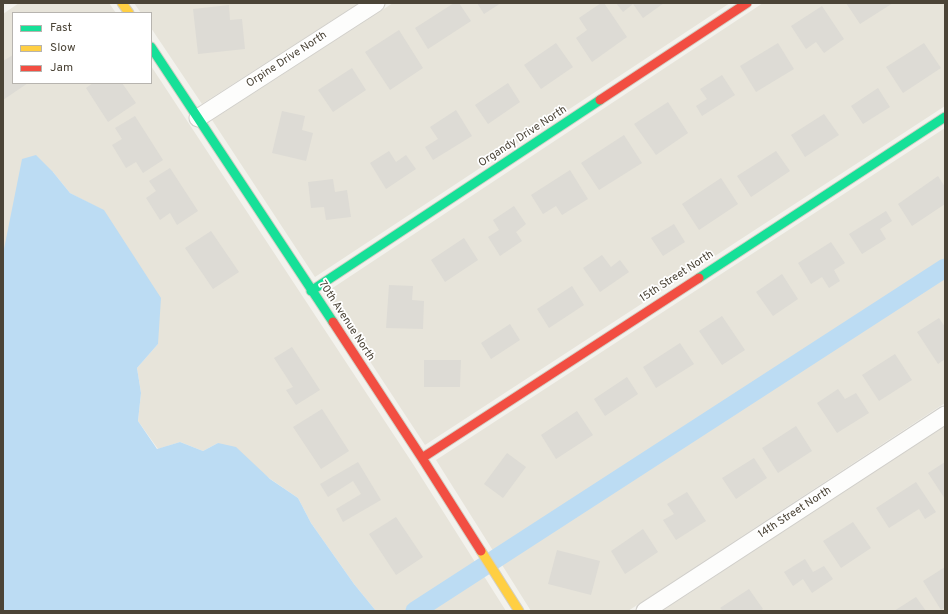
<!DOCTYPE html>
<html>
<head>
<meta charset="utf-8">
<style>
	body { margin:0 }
	#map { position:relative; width:948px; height:614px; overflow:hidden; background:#f3f2ed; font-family:Overpass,sans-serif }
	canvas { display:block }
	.frame { position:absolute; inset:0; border:4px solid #4b4437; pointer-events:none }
	.legend { position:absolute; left:12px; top:12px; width:140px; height:72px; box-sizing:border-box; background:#fff; border:1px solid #b7b4af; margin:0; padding:5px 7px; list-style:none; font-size:12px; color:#4b4437 }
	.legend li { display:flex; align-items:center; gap:8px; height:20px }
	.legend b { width:20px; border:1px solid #b7b4af }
</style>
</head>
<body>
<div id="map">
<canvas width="948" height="614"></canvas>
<div class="frame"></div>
<ul class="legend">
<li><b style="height:5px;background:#16e098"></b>Fast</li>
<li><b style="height:5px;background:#ffcf43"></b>Slow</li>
<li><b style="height:5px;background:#f24e42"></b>Jam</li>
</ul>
</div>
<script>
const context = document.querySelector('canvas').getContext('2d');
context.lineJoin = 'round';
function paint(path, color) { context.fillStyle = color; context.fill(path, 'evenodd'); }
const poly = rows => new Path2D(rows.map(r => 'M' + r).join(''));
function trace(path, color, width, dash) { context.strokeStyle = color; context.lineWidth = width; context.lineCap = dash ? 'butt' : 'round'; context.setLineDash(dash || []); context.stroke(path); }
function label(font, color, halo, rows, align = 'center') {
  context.font = font + ' Overpass,sans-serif'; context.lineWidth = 3.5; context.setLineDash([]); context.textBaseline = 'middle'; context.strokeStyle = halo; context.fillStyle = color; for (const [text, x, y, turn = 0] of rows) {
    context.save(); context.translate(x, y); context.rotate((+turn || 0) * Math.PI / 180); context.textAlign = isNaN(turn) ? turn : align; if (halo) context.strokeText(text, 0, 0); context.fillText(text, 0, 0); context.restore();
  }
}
paint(poly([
	[19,3,109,3,116,13,13,13,13,83,151,83,151,66,413,464,506,611,376,611,354,584,311,523,298,498,218,443,203,451,180,442,158,449,138,421,141,393,137,368,158,344,104,211,70,193,53,172,3,254,3,14],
	[134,3,359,3,202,104,151,28,151,13,141,13],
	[393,3,730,3,315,277,212,120],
	[763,3,945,3,945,106,425,445,325,293],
	[945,128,945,403,628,611,531,611,436,460],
	[945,426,945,611,662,611]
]), '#e7e4da');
paint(poly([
	[36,155,53,172,70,193,104,210,161,298,158,344,137,368,141,393,138,421,157,449,180,442,203,451,218,443,236,447,270,479,298,498,311,523,354,584,376,611,3,611,3,254,22,159]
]), '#bcdcf3');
trace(poly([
	[415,611,945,268]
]), '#bcdcf3', 19);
paint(poly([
	[454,3,459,3,471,21,428,49,415,28],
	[477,3,501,3,484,14],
	[601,3,604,3,627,37,592,62,576,38,587,30,579,18],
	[616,3,664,3,643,18,633,4,623,12],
	[846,3,893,3,860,24],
	[229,5,230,20,242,19,245,49,198,54,193,9],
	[822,6,844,39,824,53,816,42,806,49,791,26],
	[399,30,423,68,390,90,365,52],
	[556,43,573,67,541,89,524,65],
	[778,43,794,69,756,92,740,66],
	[924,43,941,68,903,93,886,67],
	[13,55,13,83,28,83,3,100,3,61],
	[352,68,366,90,333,112,318,90],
	[722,75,735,95,702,116,696,106,707,99,700,89],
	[93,83,122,83,136,103,108,122,86,88],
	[508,83,520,102,488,124,475,105],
	[878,88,890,107,863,124,851,106],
	[668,102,688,133,656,155,634,124],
	[456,110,472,136,433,160,425,147,438,139,430,127],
	[282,111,305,116,302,130,313,133,306,161,272,153],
	[824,114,839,135,805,157,791,135],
	[135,116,163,160,143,173,136,162,126,168,112,145,122,139,115,128],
	[624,135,642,163,599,190,581,163],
	[389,151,396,162,406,155,416,169,386,189,370,163],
	[776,151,790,171,751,197,737,176],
	[170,168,198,211,177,225,170,213,160,220,146,198,156,191,149,181],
	[570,170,588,199,562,215,556,206,543,214,531,195],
	[938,176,945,187,945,204,912,226,898,204],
	[721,178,738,204,699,230,682,204],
	[333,179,335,192,347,190,351,217,326,220,324,207,311,208,308,182],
	[514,206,526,224,516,232,522,241,500,256,488,237,499,230,493,220],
	[886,211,892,221,880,229,886,239,862,254,849,234],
	[674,224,685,242,663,256,651,238],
	[211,231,239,272,213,289,185,248],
	[464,238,478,260,445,282,431,260],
	[831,242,845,263,834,270,840,281,829,288,822,277,811,284,798,263],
	[602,255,611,267,620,260,629,272,600,292,583,268],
	[782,274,798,299,773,316,756,292],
	[389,285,413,286,412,300,424,301,423,329,386,328],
	[572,286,584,305,549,328,537,309],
	[722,316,745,350,722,365,699,331],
	[939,318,945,327,945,359,938,364,917,332],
	[510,324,520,340,491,359,481,343],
	[680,343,694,364,656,388,643,367],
	[292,347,320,390,296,405,286,390,293,387,274,358],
	[895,354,912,380,879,401,862,375],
	[424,360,461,360,460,387,424,387],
	[627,377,638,394,605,416,594,399],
	[838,389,845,399,856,393,869,413,837,433,817,403],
	[322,409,349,451,321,469,293,427],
	[577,411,593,435,556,459,541,435],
	[796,426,812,451,778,473,762,448],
	[507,453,526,467,503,498,484,484],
	[754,458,767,478,736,499,722,478],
	[358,462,381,500,343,522,336,509,361,494,353,481,328,497,320,484],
	[945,462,945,499,928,473],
	[916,482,936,512,925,519,919,509,889,528,876,508],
	[687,492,706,521,676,540,663,520,674,514,667,504],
	[396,517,423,557,396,575,369,534],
	[853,522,871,548,841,568,823,541],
	[643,529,658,552,625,574,611,551],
	[557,550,600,561,591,595,548,584],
	[805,559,813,572,824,566,833,579,812,593,803,579,793,586,784,572],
	[945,567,945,607,941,610,923,581],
	[749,589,763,609,760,611,723,611,720,608],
	[916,597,926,611,894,611]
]), '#dddbd5');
const street = poly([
	[198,118,376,3],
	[645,611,945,415]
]);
const fast = poly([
	[151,47,333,322],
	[699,278,945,117],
	[311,291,600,100]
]);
const slow = poly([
	[122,3,129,13],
	[481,551,519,611]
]);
const jam = poly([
	[600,100,747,3],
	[333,322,422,458,481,551],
	[422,458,699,278]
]);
trace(street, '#d1cfca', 19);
trace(fast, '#d3cfc4', 11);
trace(slow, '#d3cfc4', 11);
trace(jam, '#d3cfc4', 11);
trace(street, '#fdfdfc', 17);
trace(fast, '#16e098', 9);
trace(slow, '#ffcf43', 9);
trace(jam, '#f24e42', 9);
label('11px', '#4b4437', '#fff', [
	["Orpine Drive North",287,60,-33],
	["Organdy Drive North",523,137,-33],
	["15th Street North",677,277,-33],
	["70th Avenue North",346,321,57],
	["14th Street North",795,513,-33]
]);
</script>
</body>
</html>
